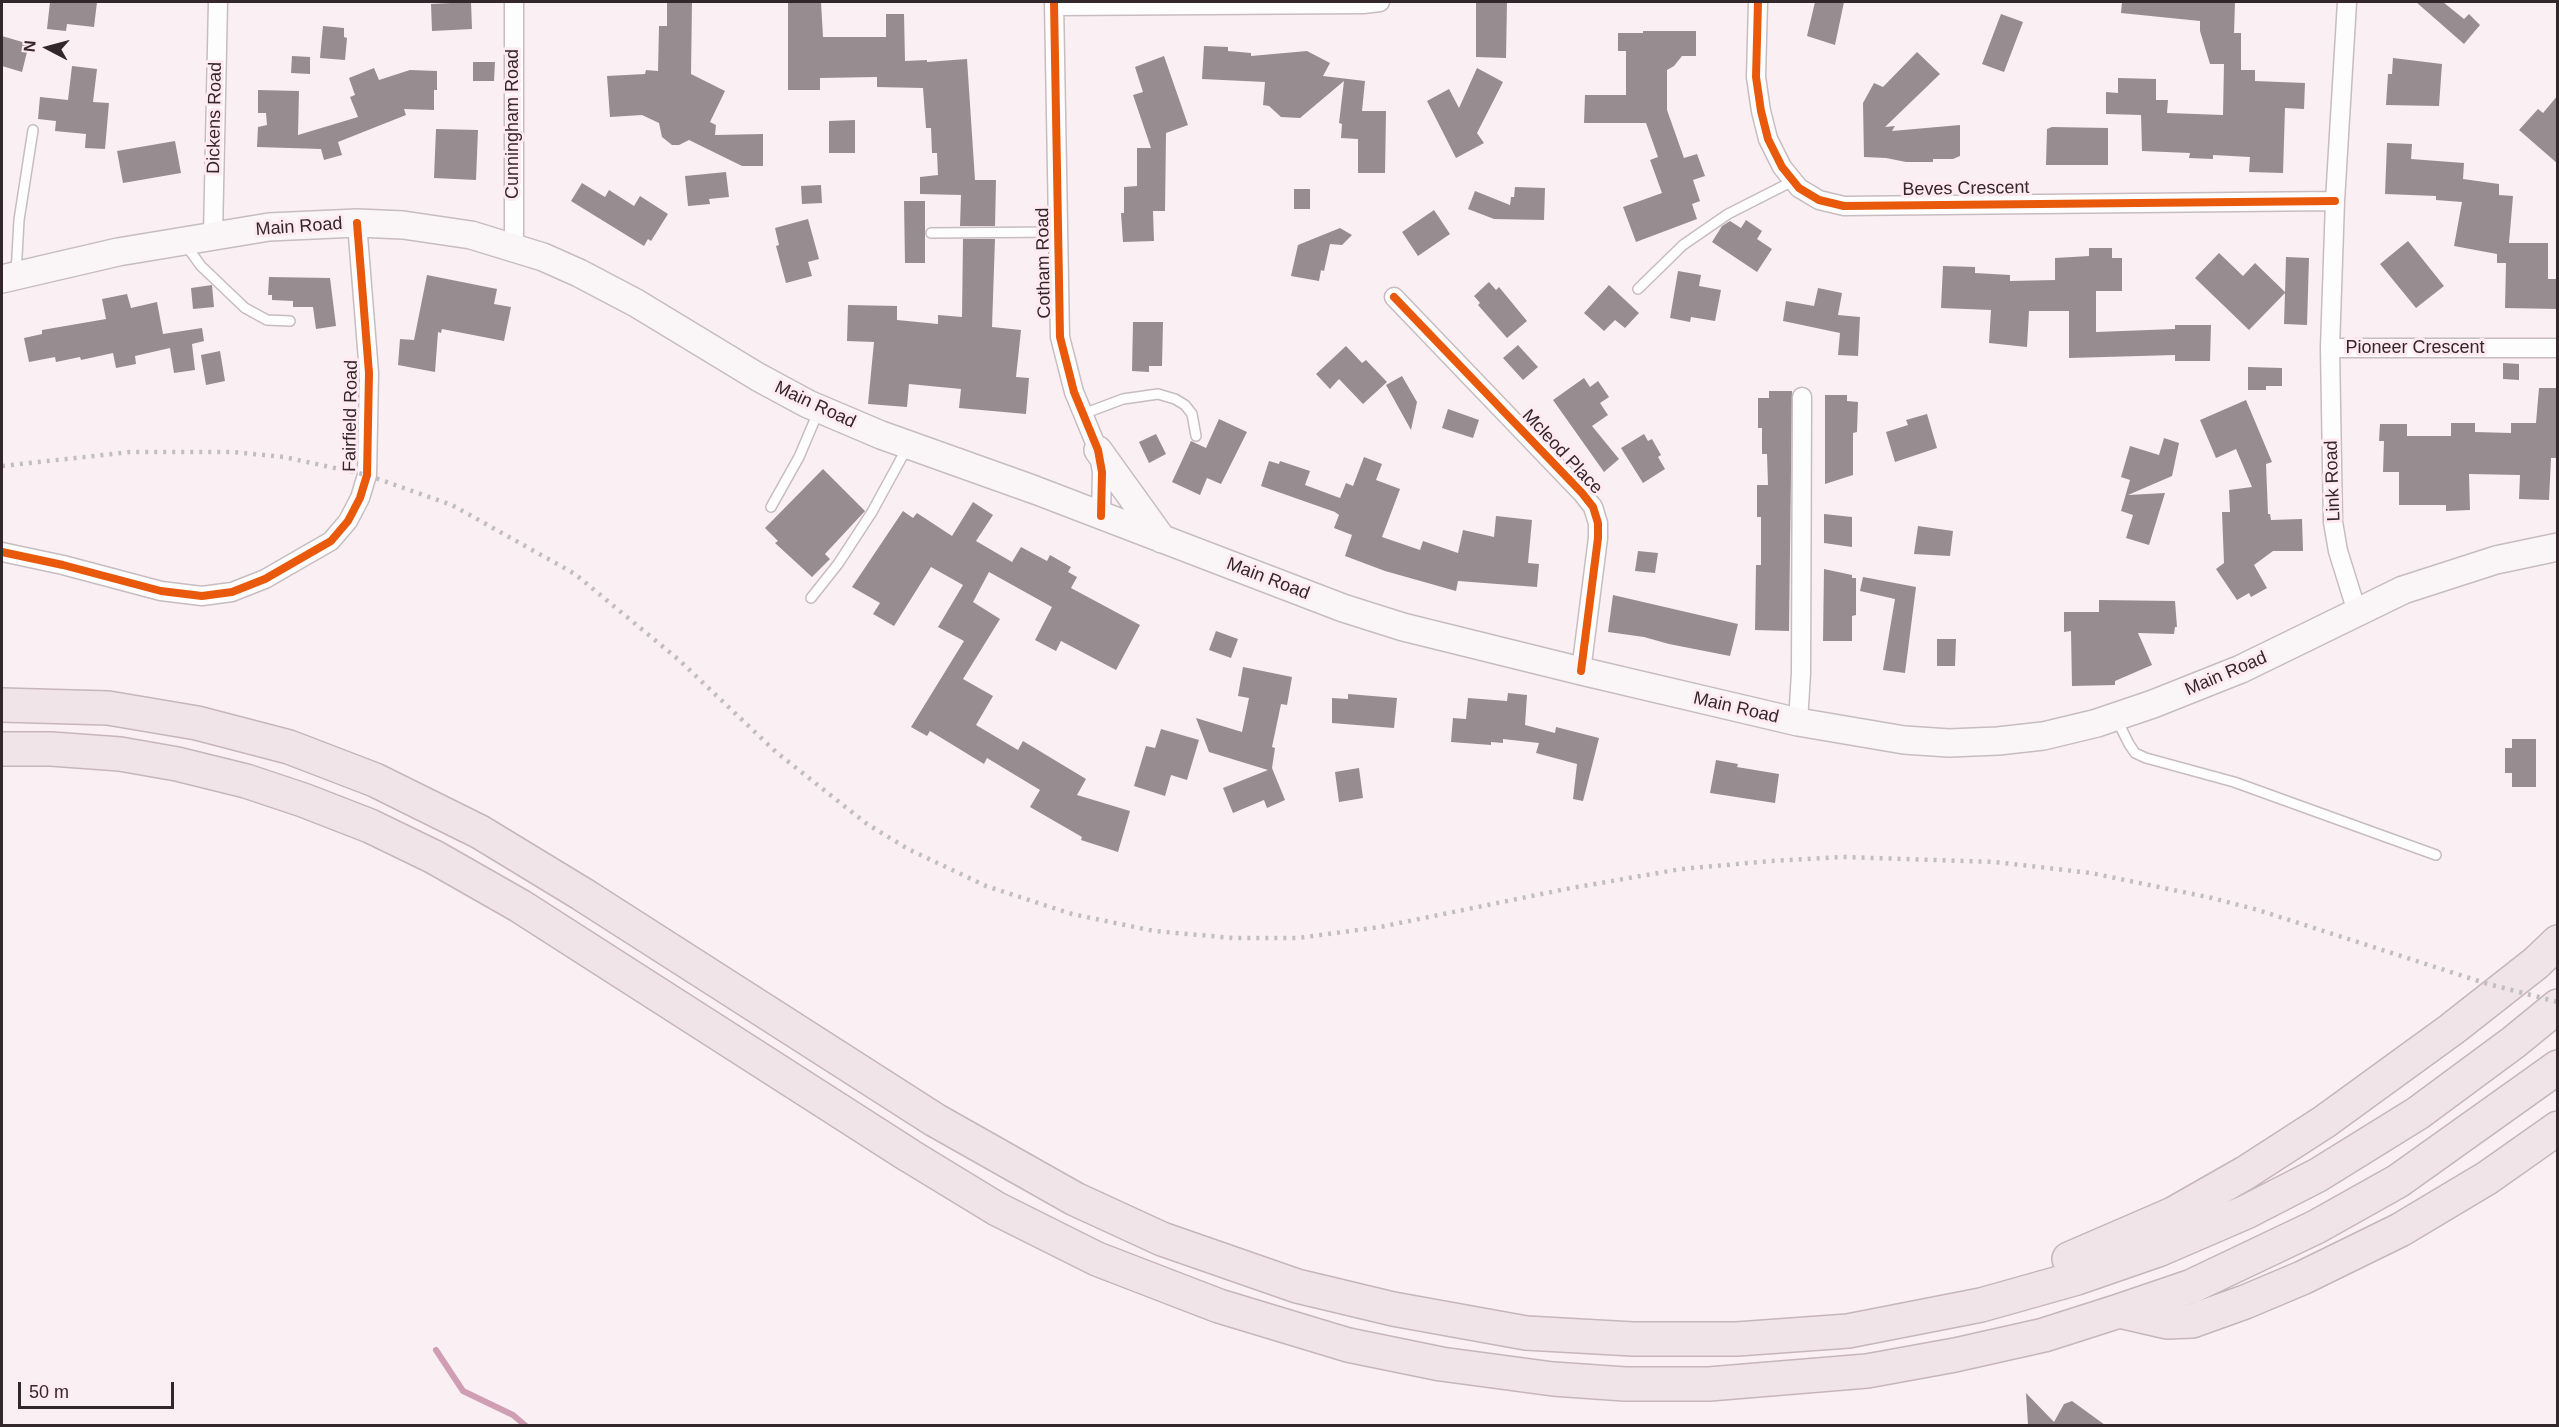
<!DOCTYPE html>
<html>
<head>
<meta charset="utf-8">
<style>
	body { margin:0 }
	#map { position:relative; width:2559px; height:1427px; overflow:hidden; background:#faeff2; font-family:Arial,sans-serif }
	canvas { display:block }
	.frame { position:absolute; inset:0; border:3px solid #34272c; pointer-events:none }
	.north { position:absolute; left:18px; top:18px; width:60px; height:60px; -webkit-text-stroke:4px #ffeaf1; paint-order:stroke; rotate:276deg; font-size:16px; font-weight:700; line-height:24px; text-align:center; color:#34272c }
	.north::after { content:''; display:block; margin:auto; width:21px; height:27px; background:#34272c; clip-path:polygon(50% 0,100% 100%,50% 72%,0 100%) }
	.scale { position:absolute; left:18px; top:1382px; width:156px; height:27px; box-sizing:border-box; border:3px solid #34272c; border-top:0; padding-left:8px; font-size:18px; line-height:21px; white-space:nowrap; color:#34272c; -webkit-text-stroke:4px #ffeaf1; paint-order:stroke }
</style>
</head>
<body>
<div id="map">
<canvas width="2559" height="1427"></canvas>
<div class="frame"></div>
<div class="north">N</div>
<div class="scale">50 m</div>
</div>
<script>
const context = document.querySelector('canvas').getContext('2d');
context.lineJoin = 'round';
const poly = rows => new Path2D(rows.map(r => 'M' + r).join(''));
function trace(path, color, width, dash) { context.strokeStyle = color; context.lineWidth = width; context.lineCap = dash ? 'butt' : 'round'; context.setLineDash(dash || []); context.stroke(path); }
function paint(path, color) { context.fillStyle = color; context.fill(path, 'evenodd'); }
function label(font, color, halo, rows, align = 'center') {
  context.font = font + ' Arial,sans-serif'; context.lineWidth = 6; context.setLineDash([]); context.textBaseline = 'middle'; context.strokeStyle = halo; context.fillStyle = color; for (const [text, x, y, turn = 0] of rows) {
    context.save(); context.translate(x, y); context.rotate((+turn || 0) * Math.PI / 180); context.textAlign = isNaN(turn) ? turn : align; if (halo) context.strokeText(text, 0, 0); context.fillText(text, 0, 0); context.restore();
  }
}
trace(poly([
	[436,1350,463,1391,513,1415,526,1426]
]), '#cf9eb2', 6);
paint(poly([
	[50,2,97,2,94,27,67,24,66,31,47,29],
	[471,2,472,29,432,31,431,4],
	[667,2,692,2,691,74,725,91,710,122,716,125,715,135,763,134,763,166,742,166,689,140,679,145,672,145,662,137,659,123,642,115,610,117,607,76,645,74,646,70,658,71,659,26,667,26],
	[788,2,821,2,823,37,886,37,886,14,904,14,905,61,927,60,927,62,967,59,975,180,996,180,995,226,960,226,961,195,920,194,920,177,938,175,937,153,932,153,931,128,926,128,923,88,877,87,877,77,820,78,820,90,788,90],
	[1476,2,1507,2,1506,58,1476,57],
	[1815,2,1844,2,1835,45,1807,36],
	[2122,2,2235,2,2234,33,2241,33,2241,70,2255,70,2255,81,2305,83,2304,109,2285,108,2283,173,2249,172,2250,157,2213,155,2213,159,2189,158,2190,153,2142,151,2141,115,2106,114,2106,92,2118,93,2118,78,2156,79,2156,100,2168,100,2167,113,2223,115,2224,64,2210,64,2200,31,2200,21,2121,13],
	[2416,2,2443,2,2464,19,2469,14,2480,25,2464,44],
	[2001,14,2023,22,2004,72,1982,64],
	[323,26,344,28,344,37,347,38,345,60,320,58],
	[1643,31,1696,31,1696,56,1682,56,1674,66,1667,70,1667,110,1684,158,1697,154,1705,176,1693,180,1700,201,1692,204,1697,219,1636,242,1623,207,1662,193,1650,160,1658,157,1646,123,1584,123,1585,95,1626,95,1626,51,1618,51,1618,33,1643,33],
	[2,36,29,44,22,72,2,66],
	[1204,46,1228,47,1228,51,1251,53,1251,56,1307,51,1330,63,1323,76,1365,81,1362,111,1386,111,1385,173,1358,173,1358,139,1341,138,1342,124,1339,123,1344,81,1300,118,1281,117,1269,106,1263,105,1265,82,1202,79],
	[1917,52,1940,74,1885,127,1895,126,1892,131,1960,125,1960,156,1953,159,1933,159,1933,162,1906,162,1886,158,1864,157,1863,103,1874,83,1883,87],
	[292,56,310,57,310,74,291,73],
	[1164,56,1188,125,1166,133,1165,211,1153,211,1154,241,1123,242,1121,213,1124,213,1124,187,1137,186,1137,148,1151,148,1133,95,1143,92,1135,67],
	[2393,58,2442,64,2439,106,2386,105,2388,74,2392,74],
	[473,62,495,62,494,81,473,81],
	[72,66,97,69,93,102,109,103,105,149,85,148,86,134,55,131,56,121,38,119,40,97,68,100],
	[374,68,379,80,410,70,437,71,437,90,434,90,434,110,404,109,406,115,338,142,342,155,324,160,321,149,257,147,258,127,267,125,266,113,258,113,258,90,299,91,298,135,358,117,350,97,355,95,349,78],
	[1477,68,1503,82,1477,133,1484,143,1456,158,1427,101,1449,89,1459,108],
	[2558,95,2558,164,2519,130,2538,109,2543,113],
	[855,120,855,153,829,153,829,121],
	[2052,127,2108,128,2108,165,2046,165,2047,129],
	[436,129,478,130,476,180,434,178],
	[175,141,181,173,123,183,117,151],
	[2387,143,2412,144,2411,159,2464,163,2463,179,2499,184,2499,195,2513,196,2509,243,2548,243,2548,279,2558,279,2558,309,2505,308,2506,263,2497,263,2497,254,2454,246,2462,202,2436,200,2436,196,2385,194],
	[726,172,729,197,709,199,710,204,688,206,685,176],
	[582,183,605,197,609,190,634,206,640,196,668,214,651,241,648,239,644,246,571,201],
	[821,185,822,203,802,204,801,186],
	[1515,187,1545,188,1544,220,1494,219,1468,209,1475,191,1510,205,1511,197,1514,197],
	[1294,189,1310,189,1310,209,1294,209],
	[904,201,925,201,925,263,905,263],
	[1434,210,1450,234,1418,256,1402,232],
	[808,219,819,259,808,262,812,276,786,283,776,246,779,245,775,228],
	[1746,220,1762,231,1757,239,1772,249,1757,272,1712,242,1722,226,1730,221,1741,228],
	[1340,228,1352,235,1342,245,1330,244,1324,271,1321,270,1319,281,1291,276,1298,245],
	[963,239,995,239,992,327,1021,330,1016,377,1029,378,1026,414,959,408,961,389,909,384,907,407,868,404,874,342,847,341,848,305,897,306,897,320,938,324,938,315,962,317],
	[2408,241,2444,286,2416,308,2380,264],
	[2089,248,2112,248,2112,258,2122,258,2122,291,2096,291,2096,332,2175,329,2175,325,2211,325,2210,361,2175,361,2175,355,2069,358,2069,311,2029,311,2027,347,1989,343,1991,310,1941,308,1943,266,1975,267,1975,273,2010,275,2010,281,2055,280,2055,258,2089,256],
	[2219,253,2243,276,2255,263,2285,292,2286,257,2309,258,2307,325,2284,324,2285,293,2249,330,2195,278],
	[1678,271,1701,275,1699,286,1721,290,1715,321,1691,317,1690,322,1670,318],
	[427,275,497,289,494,304,511,307,504,341,442,329,441,333,438,332,435,372,398,365,400,339,414,340],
	[269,277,330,278,336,326,316,329,313,307,293,307,293,301,272,300,272,295,268,295],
	[1489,282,1496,290,1499,287,1527,321,1507,338,1478,305,1480,303,1474,296],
	[212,285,214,307,193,309,191,288],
	[1609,285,1639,313,1625,328,1615,320,1604,331,1584,313],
	[1818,288,1842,293,1838,315,1860,317,1858,356,1838,355,1840,333,1783,321,1786,301,1814,306],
	[127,294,131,308,157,302,163,334,202,328,204,341,192,344,195,370,174,373,170,348,135,356,136,364,116,368,113,353,81,360,80,357,56,362,55,357,29,362,24,338,42,334,42,330,106,319,102,299],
	[1133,322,1163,322,1162,366,1149,366,1149,372,1132,371],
	[1518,345,1538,367,1523,380,1503,358],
	[1346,346,1362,363,1366,360,1387,382,1363,404,1339,379,1330,389,1316,374],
	[220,351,225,381,206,385,201,355],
	[2503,363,2519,364,2519,380,2503,379],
	[2248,367,2282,368,2282,386,2266,386,2266,390,2248,390],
	[1402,376,1417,402,1411,430,1386,385],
	[1584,378,1590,387,1598,381,1609,397,1600,403,1608,415,1592,426,1619,459,1604,472,1553,400],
	[2539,388,2558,388,2557,458,2551,458,2549,500,2519,499,2520,475,2469,474,2470,510,2446,511,2446,505,2399,505,2399,472,2383,472,2384,441,2379,441,2380,424,2407,424,2407,436,2451,436,2451,423,2475,423,2475,432,2511,433,2511,423,2536,423],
	[1769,391,1792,391,1789,631,1755,630,1756,565,1761,565,1761,517,1757,517,1757,485,1768,485,1767,454,1762,454,1762,428,1758,428,1758,398,1769,398],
	[1825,395,1847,395,1847,401,1858,402,1857,432,1853,433,1853,475,1825,484],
	[2246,400,2272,462,2266,464,2268,514,2270,514,2271,520,2302,519,2303,551,2273,551,2254,565,2267,588,2251,597,2249,593,2237,600,2216,569,2224,563,2222,512,2230,512,2229,490,2252,487,2236,449,2216,458,2200,420],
	[1448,409,1479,420,1473,438,1442,428],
	[1927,414,1937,448,1895,462,1886,432,1908,425,1906,420],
	[1219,419,1247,432,1221,484,1207,478,1200,495,1172,482,1191,441,1206,448],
	[1156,434,1166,454,1149,463,1139,442],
	[1644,434,1648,441,1652,439,1661,455,1658,457,1665,469,1643,483,1621,448],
	[2164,438,2179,443,2172,476,2128,495,2165,493,2149,545,2126,538,2133,515,2121,511,2130,480,2121,477,2130,446,2159,455],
	[1364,457,1382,464,1376,480,1400,489,1382,537,1420,550,1423,541,1458,553,1463,530,1494,537,1496,516,1532,520,1528,563,1539,564,1537,587,1458,581,1456,591,1385,571,1345,556,1352,535,1334,528,1339,515,1335,512,1261,486,1269,461,1279,464,1280,461,1310,471,1305,485,1340,498,1346,483,1353,486],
	[823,469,865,511,825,554,830,559,812,577,775,543,778,541,765,528],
	[973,502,993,515,976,541,1012,562,1021,547,1047,561,1050,555,1071,567,1068,572,1077,577,1071,588,1140,625,1116,670,1061,641,1056,651,1035,640,1052,607,989,572,973,602,1000,619,963,679,993,696,976,725,1018,750,1023,741,1086,779,1077,795,1130,811,1118,852,1081,840,1082,837,1030,807,1040,790,987,758,984,764,930,731,927,736,911,727,964,641,938,627,963,585,931,567,894,626,873,614,880,603,852,587,903,511,913,518,917,513,952,536],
	[1824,514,1852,517,1852,547,1824,543],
	[1918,526,1953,531,1950,556,1914,554],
	[1638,551,1658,553,1655,573,1635,571],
	[1824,569,1852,575,1852,578,1856,578,1856,615,1852,616,1852,641,1823,641],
	[1863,577,1916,587,1905,673,1883,670,1895,599,1860,591],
	[1613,595,1738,624,1730,656,1669,644,1644,637,1608,632],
	[2099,600,2175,601,2177,627,2175,627,2174,634,2138,633,2152,665,2115,681,2115,685,2072,686,2071,631,2064,632,2064,612,2099,612],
	[1216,631,1238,639,1231,658,1209,650],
	[1937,639,1956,639,1955,666,1937,666],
	[1243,667,1292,677,1287,705,1281,704,1272,747,1275,748,1272,768,1285,800,1267,808,1264,800,1233,813,1223,788,1268,770,1209,752,1196,718,1242,732,1249,698,1238,696],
	[1508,693,1527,695,1525,725,1555,733,1556,727,1599,738,1583,801,1573,799,1577,764,1536,753,1539,743,1503,739,1503,743,1491,742,1491,745,1451,742,1453,718,1466,719,1468,698,1507,701],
	[1348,694,1397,698,1394,728,1332,723,1332,698,1348,699],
	[1161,729,1199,740,1187,780,1171,775,1165,796,1134,786,1146,746,1155,748],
	[2512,739,2536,739,2536,787,2512,787,2512,773,2505,773,2505,748,2512,748],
	[1716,760,1738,764,1737,767,1779,774,1775,803,1710,793],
	[1359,768,1363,798,1339,802,1335,772],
	[2026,1393,2054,1422,2064,1404,2072,1401,2105,1425,2028,1425]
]), '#978d90');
const lane = poly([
	[931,233,1058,232],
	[185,244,201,266,245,308,267,320,290,321],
	[16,274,19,220,33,130],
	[1638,289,1683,245,1728,214,1793,181],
	[1083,414,1123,399,1158,394,1175,399,1185,405,1192,414,1196,436],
	[771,507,799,457,819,410],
	[811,598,838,564,872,512,908,446],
	[2116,718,2129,744,2135,753,2146,758,2234,782,2436,855]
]);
const street = poly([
	[514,2,514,247],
	[1054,2,1060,337,1074,392,1098,450,1102,472,1101,516],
	[1758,2,1756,77,1761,111,1768,139,1782,167,1799,188,1819,200,1844,206,2335,201],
	[2347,2,2335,201,2330,348,2333,522,2338,551,2357,612],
	[1054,6,1363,4,1380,2],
	[213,235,218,2],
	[1394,297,1582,493,1593,507,1598,523,1598,538,1581,671],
	[2330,348,2558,348],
	[2,552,63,565,161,591,202,596,232,592,265,579,331,541,348,521,360,498,367,475,369,373,357,223],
	[1798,722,1801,673,1802,397]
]);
const secondary = poly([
	[2,279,118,252,269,227,357,223,403,225,471,235,543,257,579,273,636,303,758,377,808,404,881,435,1035,490,1343,608,1403,627,1581,671,1798,722,1904,740,1949,743,1998,741,2043,736,2097,723,2153,704,2241,669,2403,590,2496,560,2558,547],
	[1098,450,1162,539]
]);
const highway = poly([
	[2,705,108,708,197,723,289,747,375,780,480,832,582,894,935,1120,1075,1199,1162,1239,1297,1286,1393,1309,1526,1333,1633,1339,1737,1339,1848,1331,1981,1305,2077,1278,2158,1250,2246,1212,2318,1175,2418,1113,2514,1042,2558,1006],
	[2,749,51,749,120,754,177,764,246,781,303,800,370,826,434,857,520,906,910,1156,997,1209,1097,1259,1219,1306,1348,1345,1441,1364,1553,1379,1625,1384,1709,1384,1867,1371,1955,1355,2044,1335,2119,1311,2192,1286,2316,1227,2398,1181,2558,1067],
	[2069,1259,2173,1214,2245,1173,2324,1122,2452,1029,2536,963,2558,942],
	[2119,1311,2167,1322,2192,1321,2245,1302,2302,1278,2400,1230,2487,1178,2558,1128]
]);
trace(lane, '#c7bcc0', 12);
trace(street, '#c7bcc0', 21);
trace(secondary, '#c7bcc0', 30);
trace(highway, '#c7b5bc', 36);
trace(lane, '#fefdfd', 9);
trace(street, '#fefdfd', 18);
trace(secondary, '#faf6f7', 27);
trace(highway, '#f1e4e9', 33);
trace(poly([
	[2,466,130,452,233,452,284,457,367,475,452,505,575,574,679,660,776,752,867,824,908,849,986,886,1072,914,1154,931,1233,938,1298,938,1380,927,1566,889,1681,869,1771,861,1843,857,1995,862,2091,873,2212,898,2258,910,2488,984,2558,1002]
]), '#c1bebf', 4.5, [3, 6]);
trace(poly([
	[1054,2,1060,337,1074,392,1098,450,1102,472,1101,516],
	[1758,2,1756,77,1761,111,1768,139,1782,167,1799,188,1819,200,1844,206,2335,201],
	[1394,297,1582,493,1593,507,1598,523,1598,538,1581,671],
	[2,552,63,565,161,591,202,596,232,592,265,579,331,541,348,521,360,498,367,475,369,373,357,223]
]), '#e8590c', 8);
label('18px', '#34272c', '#ffeaf1', [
	["Dickens Road",215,118,-89],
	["Cunningham Road",513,124,-90],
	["Beves Crescent",1966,189,-1],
	["Main Road",299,227,-4],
	["Cotham Road",1044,263,-91],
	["Pioneer Crescent",2415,348],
	["Main Road",815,405,25],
	["Fairfield Road",351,416,-89],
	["Mcleod Place",1562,452,47],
	["Link Road",2333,481,-92],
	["Main Road",1268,579,21],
	["Main Road",2226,674,-23],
	["Main Road",1736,708,13]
]);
</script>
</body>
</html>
